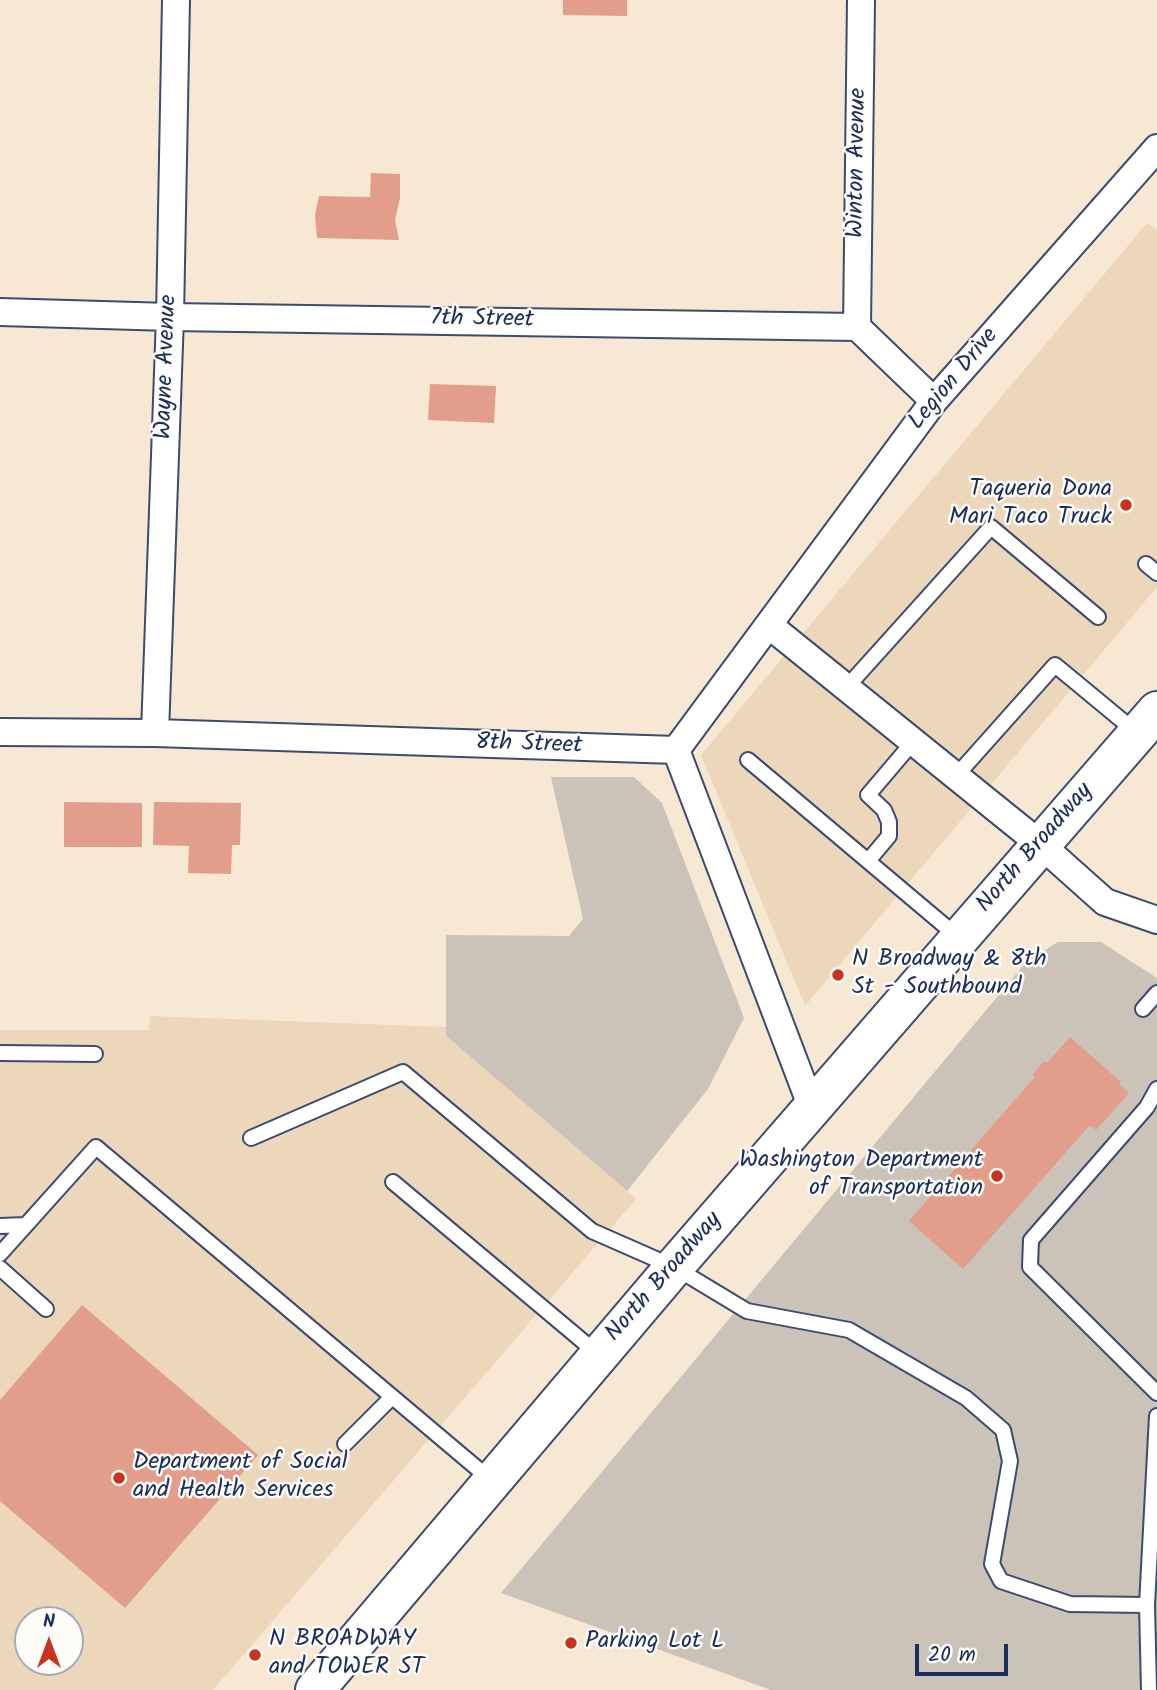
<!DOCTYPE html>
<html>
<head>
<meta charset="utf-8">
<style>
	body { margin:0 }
	#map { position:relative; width:1157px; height:1690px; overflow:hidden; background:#f6e8d3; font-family:Kalam,sans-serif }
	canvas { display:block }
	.north { position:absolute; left:14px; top:1606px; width:70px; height:70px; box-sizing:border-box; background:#fdfcf7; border:2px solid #a3aaba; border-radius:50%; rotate:0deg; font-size:19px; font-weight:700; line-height:28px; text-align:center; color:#1b2f5e }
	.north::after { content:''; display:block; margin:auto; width:24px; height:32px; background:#c8321e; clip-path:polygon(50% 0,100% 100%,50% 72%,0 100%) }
	.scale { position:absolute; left:915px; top:1644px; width:93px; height:32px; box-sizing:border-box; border:4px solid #1b2f5e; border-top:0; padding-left:9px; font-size:21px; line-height:24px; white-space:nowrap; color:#1b2f5e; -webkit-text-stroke:5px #fdfcf7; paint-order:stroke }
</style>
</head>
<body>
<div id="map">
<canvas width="1157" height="1690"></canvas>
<div class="north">N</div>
<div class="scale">20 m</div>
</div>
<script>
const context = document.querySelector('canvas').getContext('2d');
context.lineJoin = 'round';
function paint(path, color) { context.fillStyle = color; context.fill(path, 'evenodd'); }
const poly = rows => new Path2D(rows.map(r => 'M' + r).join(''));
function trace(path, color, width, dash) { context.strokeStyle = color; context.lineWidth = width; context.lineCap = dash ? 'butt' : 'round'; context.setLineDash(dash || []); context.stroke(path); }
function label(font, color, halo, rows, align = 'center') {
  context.font = font + ' Kalam,sans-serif'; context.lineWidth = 5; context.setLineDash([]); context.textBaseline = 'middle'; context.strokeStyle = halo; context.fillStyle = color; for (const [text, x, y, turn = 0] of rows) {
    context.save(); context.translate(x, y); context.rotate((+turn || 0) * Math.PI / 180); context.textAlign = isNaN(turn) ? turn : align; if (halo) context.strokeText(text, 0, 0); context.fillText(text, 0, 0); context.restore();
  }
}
paint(poly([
	[1147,223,1157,230,1157,587,805,1006,701,755],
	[150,1016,446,1027,446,1036,636,1199,213,1690,0,1690,0,1030,149,1030],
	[28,1620,70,1620,70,1662,28,1662]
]), '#ecd7ba');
paint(poly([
	[551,777,634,777,662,803,744,1018,708,1089,627,1191,446,1036,446,935,569,936,583,919],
	[1058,942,1101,942,1157,978,1157,1690,771,1690,501,1593,1027,961]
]), '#cbc2b8');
paint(poly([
	[563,0,627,0,627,16,563,15],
	[371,173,400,174,400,198,395,220,399,240,317,238,315,215,319,196,370,197],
	[430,384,496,386,494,423,428,420],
	[64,802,142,803,142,847,64,847],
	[154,802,241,803,240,845,232,845,231,874,188,873,189,846,153,845],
	[1070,1037,1121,1082,1119,1084,1129,1093,1096,1130,1090,1125,963,1269,909,1221,1035,1077,1033,1074,1044,1061,1047,1063],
	[82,1305,258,1455,125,1608,0,1501,0,1400]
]), '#e29d8b');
const service = poly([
	[1146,564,1157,573],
	[846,688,991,527,1098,617],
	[748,760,958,937],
	[956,776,1055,665,1136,732],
	[868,861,889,836,889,822,884,810,868,795,913,742],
	[1143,1009,1157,993],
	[0,1053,95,1054],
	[1157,1089,1147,1107,1031,1240,1030,1267,1157,1393],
	[251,1138,403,1072,592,1231,674,1267,747,1311,849,1330,966,1398,1003,1430,1010,1461,992,1564,1001,1581,1070,1604,1147,1605],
	[393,1182,598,1354],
	[0,1226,26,1225],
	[0,1254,96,1147,491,1480],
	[0,1268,46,1309],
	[345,1444,392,1397],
	[1149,1690,1147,1605,1157,1416]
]);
const minor = poly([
	[0,312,170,317,857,327,934,401],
	[857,327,861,0],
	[770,626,1040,844,1105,902,1157,920],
	[0,732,155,733,676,750,812,1108],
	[155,733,170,317,176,0],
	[676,750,934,401,1157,148]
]);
const primary = poly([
	[315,1690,674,1267,1157,711]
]);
trace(service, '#3c4b70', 18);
trace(minor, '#3c4b70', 30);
trace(primary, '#3c4b70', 42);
trace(service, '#fff', 14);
trace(minor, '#fff', 26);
trace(primary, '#fff', 38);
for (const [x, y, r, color] of [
	[1126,505,7,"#c8321e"],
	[838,975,7,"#c8321e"],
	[997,1176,7,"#c8321e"],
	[119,1478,7,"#c8321e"],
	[571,1643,7,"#c8321e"],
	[255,1655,7,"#c8321e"]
]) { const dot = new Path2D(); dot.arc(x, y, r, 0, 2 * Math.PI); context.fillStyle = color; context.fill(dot); trace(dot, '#fdfcf7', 2.5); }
label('24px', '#1b2f5e', '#fdfcf7', [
	["Winton Avenue",859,163,-89],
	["7th Street",482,321,1],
	["Wayne Avenue",168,367,-88],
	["Legion Drive",955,380,-50],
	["8th Street",529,746,2],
	["North Broadway",1036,849,-49],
	["North Broadway",665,1278,-49]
]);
label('24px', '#1b2f5e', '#fdfcf7', [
	["Taqueria Dona",1112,491,"right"],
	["Mari Taco Truck",1112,519,"right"],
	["N Broadway & 8th",852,961],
	["St - Southbound",852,989],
	["Washington Department",983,1162,"right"],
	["of Transportation",983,1190,"right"],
	["Department of Social",133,1464],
	["and Health Services",133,1492],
	["N BROADWAY",269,1641],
	["and TOWER ST",269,1669],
	["Parking Lot L",585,1643]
], 'left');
</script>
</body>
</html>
